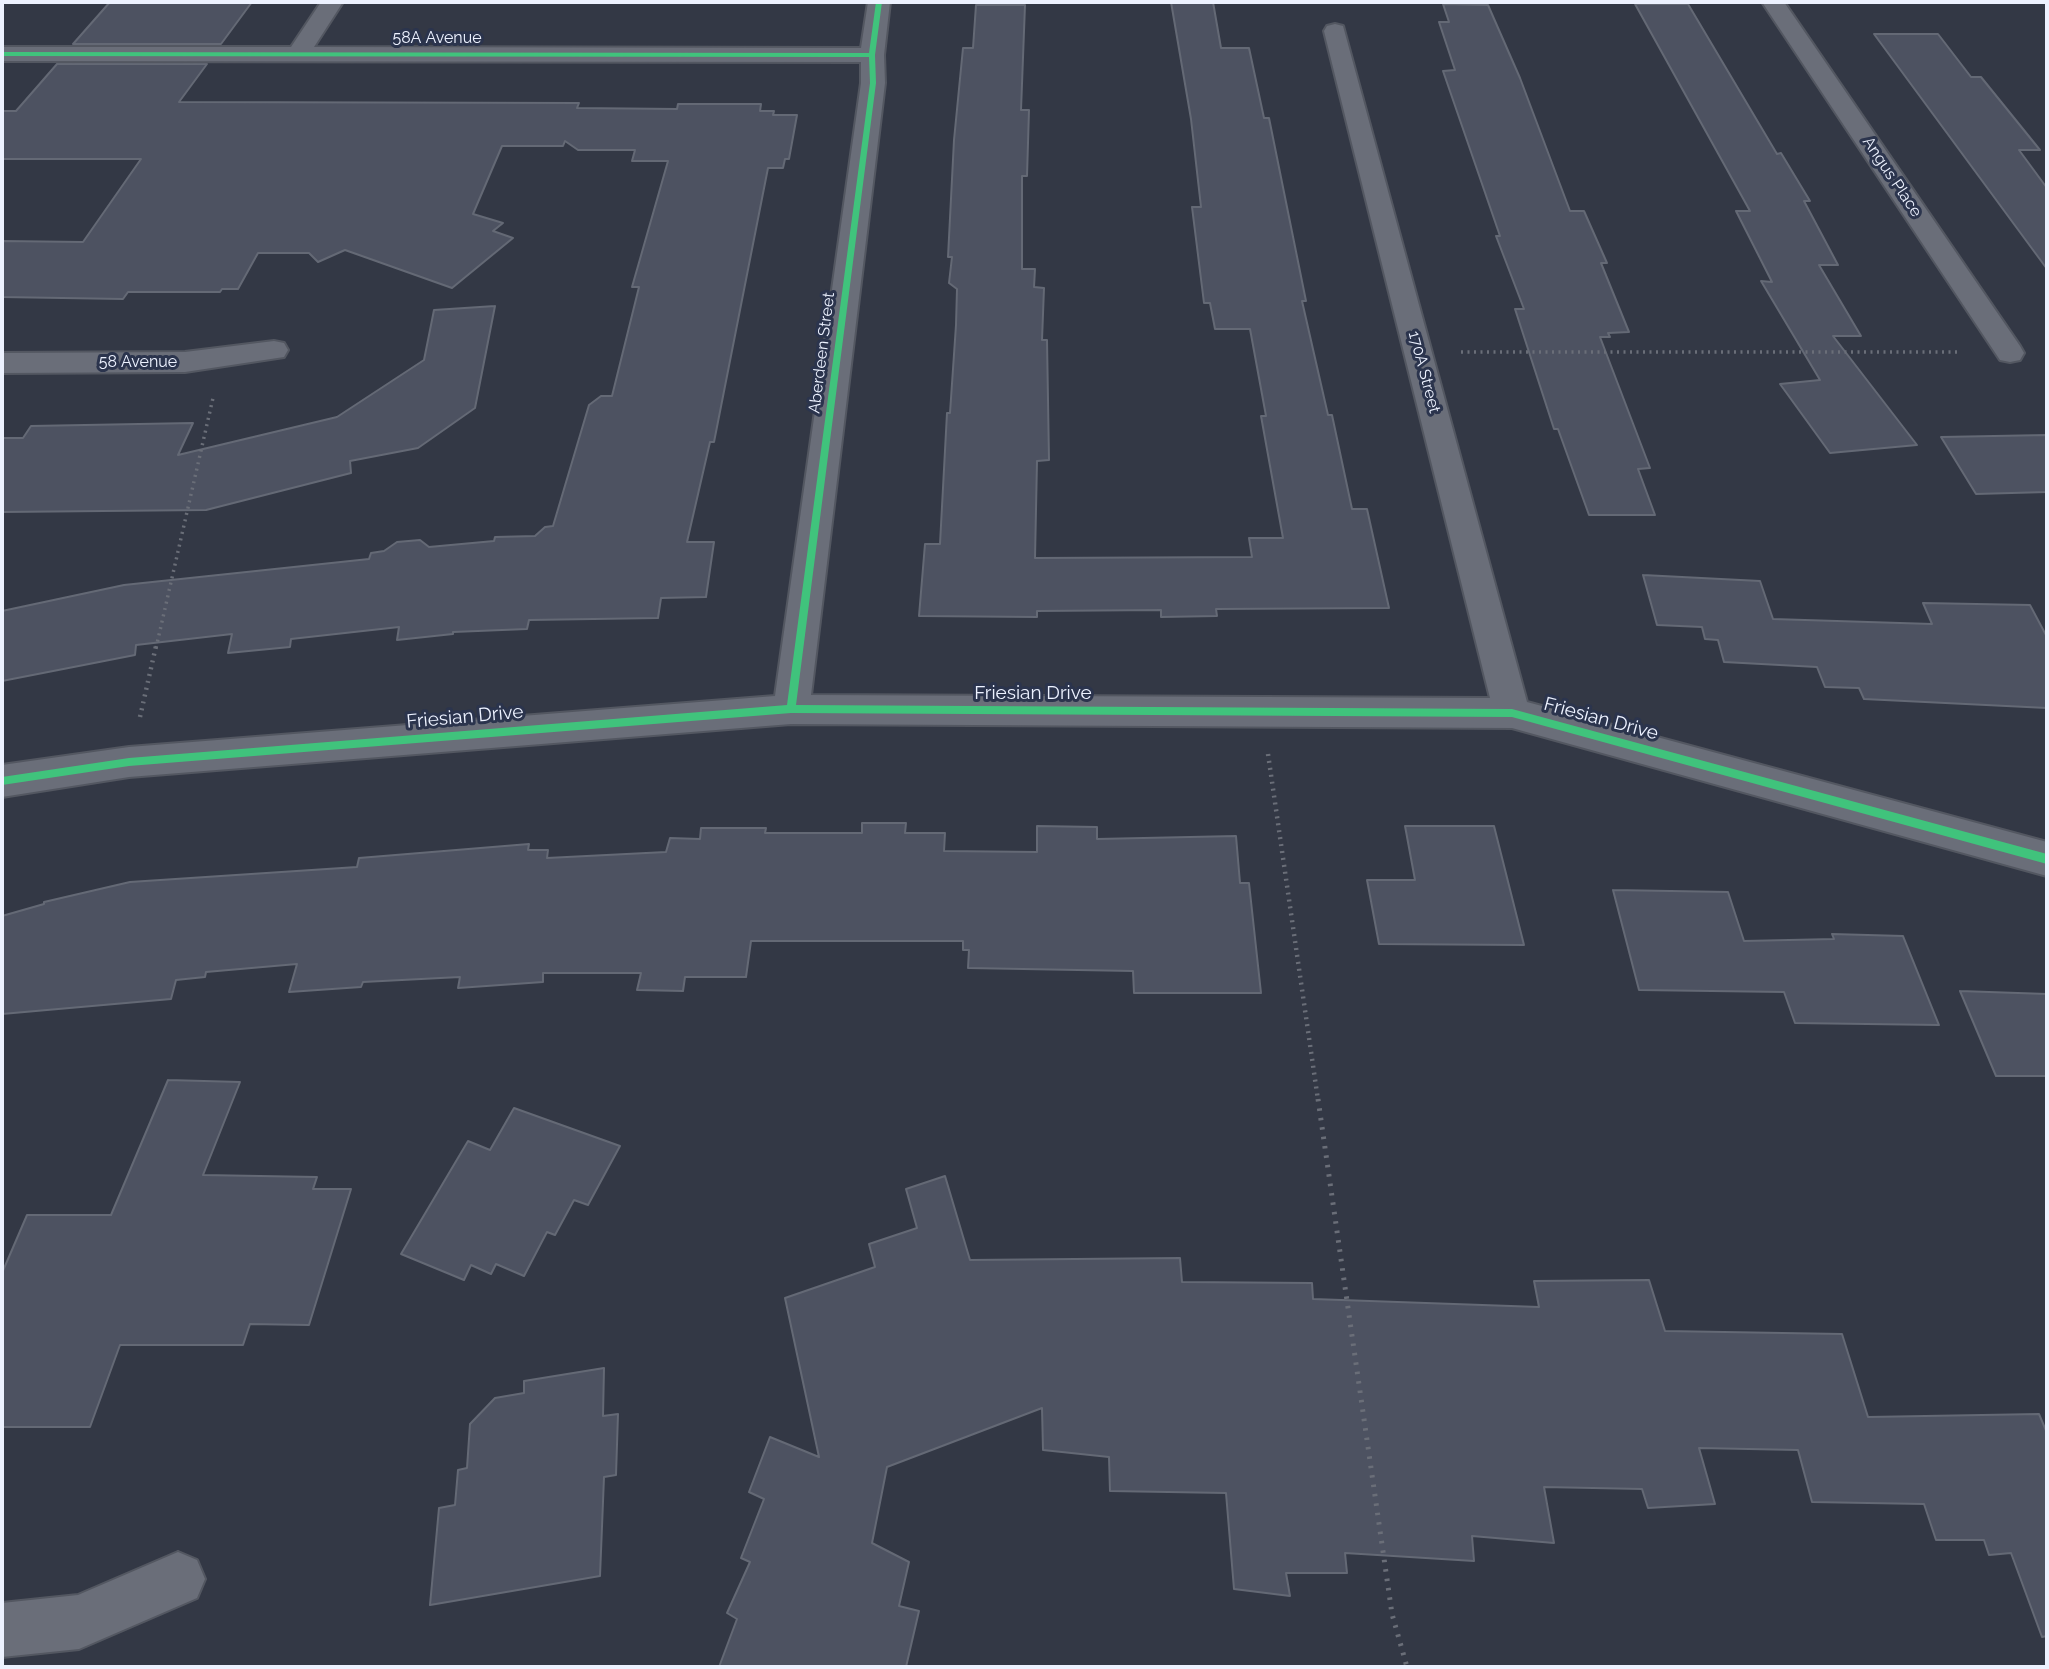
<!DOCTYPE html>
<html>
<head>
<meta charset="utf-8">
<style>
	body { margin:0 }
	#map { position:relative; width:2049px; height:1669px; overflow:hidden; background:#333845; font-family:Raleway,sans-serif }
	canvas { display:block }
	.frame { position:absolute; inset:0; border:4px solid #edf2ff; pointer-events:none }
</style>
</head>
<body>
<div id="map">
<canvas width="2049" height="1669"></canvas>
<div class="frame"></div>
</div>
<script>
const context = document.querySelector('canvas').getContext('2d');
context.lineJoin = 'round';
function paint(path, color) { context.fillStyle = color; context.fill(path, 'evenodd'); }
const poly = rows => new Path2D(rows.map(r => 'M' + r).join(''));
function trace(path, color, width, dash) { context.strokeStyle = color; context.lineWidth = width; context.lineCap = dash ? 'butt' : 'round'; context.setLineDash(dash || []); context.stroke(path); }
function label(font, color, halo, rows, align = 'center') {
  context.font = font + ' Raleway,sans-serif'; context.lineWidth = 6; context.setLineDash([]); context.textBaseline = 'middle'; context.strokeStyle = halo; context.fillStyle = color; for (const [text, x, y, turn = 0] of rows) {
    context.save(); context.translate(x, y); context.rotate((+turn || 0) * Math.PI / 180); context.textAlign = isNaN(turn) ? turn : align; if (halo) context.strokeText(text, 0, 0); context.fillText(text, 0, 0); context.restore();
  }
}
const building = poly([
	[110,2,252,2,221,44,73,44,110,2],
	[1171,2,1213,2,1221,48,1249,48,1264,118,1269,118,1306,301,1302,301,1328,415,1332,415,1352,509,1367,509,1389,608,1216,609,1217,616,1161,617,1161,610,1037,611,1037,617,919,616,925,544,940,544,947,413,950,413,956,325,957,289,949,283,952,257,948,257,954,140,963,48,973,48,976,5,1025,5,1021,110,1029,110,1027,176,1022,176,1022,269,1035,269,1034,287,1044,288,1042,340,1047,340,1049,460,1037,461,1035,558,1252,557,1249,538,1283,538,1261,416,1266,416,1250,329,1215,329,1210,303,1204,303,1192,207,1201,207,1191,119,1171,2],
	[1443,4,1488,5,1520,78,1570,211,1584,211,1607,263,1601,263,1629,332,1608,333,1610,337,1600,337,1650,468,1638,469,1655,515,1589,515,1558,429,1554,429,1515,309,1524,309,1496,236,1500,236,1443,71,1455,70,1439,22,1449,22,1443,4],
	[1635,4,1688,4,1777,154,1781,153,1810,201,1804,201,1838,265,1819,265,1861,336,1833,336,1917,445,1830,453,1780,384,1820,380,1761,281,1772,282,1736,211,1750,211,1635,4],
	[1874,34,1938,34,1971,77,1981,77,2040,150,2019,150,2047,188,2047,269,1874,34],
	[57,64,207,64,179,102,579,103,577,108,677,109,678,104,761,104,760,111,774,111,773,115,797,115,789,159,785,159,783,168,768,168,714,442,710,442,687,542,714,542,706,597,661,598,658,618,529,620,527,629,453,632,453,634,397,640,399,627,291,639,290,647,228,653,232,634,136,645,135,655,2,681,2,611,124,585,369,559,371,553,384,551,397,542,420,540,429,547,494,541,495,537,535,536,545,527,553,526,589,405,601,396,612,396,639,287,632,287,668,161,632,161,635,150,578,150,565,141,563,146,502,146,473,214,503,223,493,231,513,238,452,288,345,250,318,262,309,253,258,253,238,289,222,289,220,292,128,292,123,299,2,297,2,241,83,242,141,159,2,159,2,111,16,111,57,64],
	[495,306,475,408,418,448,350,461,351,473,206,510,2,512,2,438,23,438,31,426,193,423,178,455,337,417,424,360,434,310,495,306],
	[2047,435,2047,492,1976,494,1941,437,2047,435],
	[1643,575,1760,581,1773,619,1932,624,1923,603,2030,605,2047,637,2047,708,1864,699,1859,688,1825,687,1817,667,1724,662,1718,640,1705,639,1702,627,1657,625,1643,575],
	[862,823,906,823,905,833,945,833,944,851,1037,852,1037,826,1097,827,1097,839,1236,836,1240,883,1249,883,1261,993,1134,993,1133,971,968,968,969,950,963,950,963,941,751,941,746,977,685,977,683,991,637,990,641,973,543,973,543,982,458,988,460,977,363,982,361,987,289,992,297,964,206,972,205,977,176,980,171,999,2,1014,2,916,44,904,44,902,130,882,357,867,359,858,529,844,528,850,548,850,547,858,666,852,670,838,700,839,701,828,766,828,765,833,862,833,862,823],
	[1405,826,1494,826,1524,945,1379,944,1367,880,1415,880,1405,826],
	[1613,890,1728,892,1744,941,1834,939,1832,934,1903,936,1939,1025,1795,1023,1784,992,1639,990,1613,890],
	[1960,991,2047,994,2047,1076,1996,1076,1960,991],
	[168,1080,240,1082,203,1175,317,1177,313,1189,351,1189,309,1325,250,1324,243,1345,120,1345,90,1427,2,1427,2,1273,27,1215,111,1215,168,1080],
	[514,1108,620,1146,588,1205,574,1200,555,1235,547,1232,524,1276,496,1264,491,1274,471,1265,464,1280,401,1254,468,1141,490,1150,514,1108],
	[945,1176,970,1260,1180,1258,1182,1282,1312,1283,1313,1299,1539,1307,1534,1281,1649,1280,1665,1331,1842,1334,1868,1417,2039,1414,2047,1433,2047,1636,2042,1637,2011,1553,1989,1555,1984,1540,1936,1540,1924,1504,1812,1502,1798,1450,1699,1448,1715,1504,1648,1508,1642,1489,1544,1487,1554,1543,1472,1536,1474,1561,1345,1553,1347,1573,1286,1573,1290,1596,1234,1589,1226,1493,1110,1491,1109,1457,1043,1450,1042,1408,887,1467,872,1543,909,1562,899,1606,919,1611,906,1667,719,1667,737,1619,727,1613,750,1562,741,1558,764,1499,749,1492,770,1437,819,1457,785,1298,875,1267,869,1244,917,1228,906,1189,945,1176],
	[604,1368,603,1416,618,1414,616,1475,604,1477,600,1576,430,1605,439,1508,455,1505,458,1470,467,1468,470,1424,495,1398,524,1393,524,1381,604,1368]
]);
paint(building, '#4d5261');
trace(building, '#646975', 2);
const street = poly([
	[321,2,343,2,314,47,861,48,868,2,890,2,884,55,885,83,811,695,1490,698,1324,31,1327,26,1335,24,1343,26,1527,702,2047,842,2047,876,1512,728,791,724,129,777,2,797,2,765,129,747,775,696,861,83,861,62,2,61,2,47,291,47,321,2],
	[1762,2,1784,2,2020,346,2024,353,2020,360,2010,362,2000,360,1762,2],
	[274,341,284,343,288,350,284,357,185,372,2,373,2,353,185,352,274,341],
	[178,1552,197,1560,205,1579,197,1598,79,1649,2,1657,2,1603,78,1595,178,1552]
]);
trace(street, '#535761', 4);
trace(poly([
	[1461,352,1960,352],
	[156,648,213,398]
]), '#6a6e78', 3.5, [2, 4.5]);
trace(poly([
	[140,717,156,646],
	[1268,754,1318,1100]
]), '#6a6e78', 4.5, [2, 5]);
trace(poly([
	[1318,1099,1392,1614,1407,1667]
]), '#6a6e78', 5, [2.5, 7]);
paint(street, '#6a6e79');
paint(poly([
	[876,2,882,2,875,55,876,83,796,705,1512,709,2047,854,2047,864,1512,717,791,713,129,766,2,785,2,777,129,758,787,705,870,83,869,57,2,56,2,52,869,53,876,2]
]), '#40c37c');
label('16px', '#edf2ff', '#2b344d', [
	["58A Avenue",437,38],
	["Angus Place",1892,177,56],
	["Aberdeen Street",822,353,-83],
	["58 Avenue",138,362],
	["170A Street",1424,372,75]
]);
label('19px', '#edf2ff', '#2b344d', [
	["Friesian Drive",1033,693],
	["Friesian Drive",465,717,-5],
	["Friesian Drive",1601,719,15]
]);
</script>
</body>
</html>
